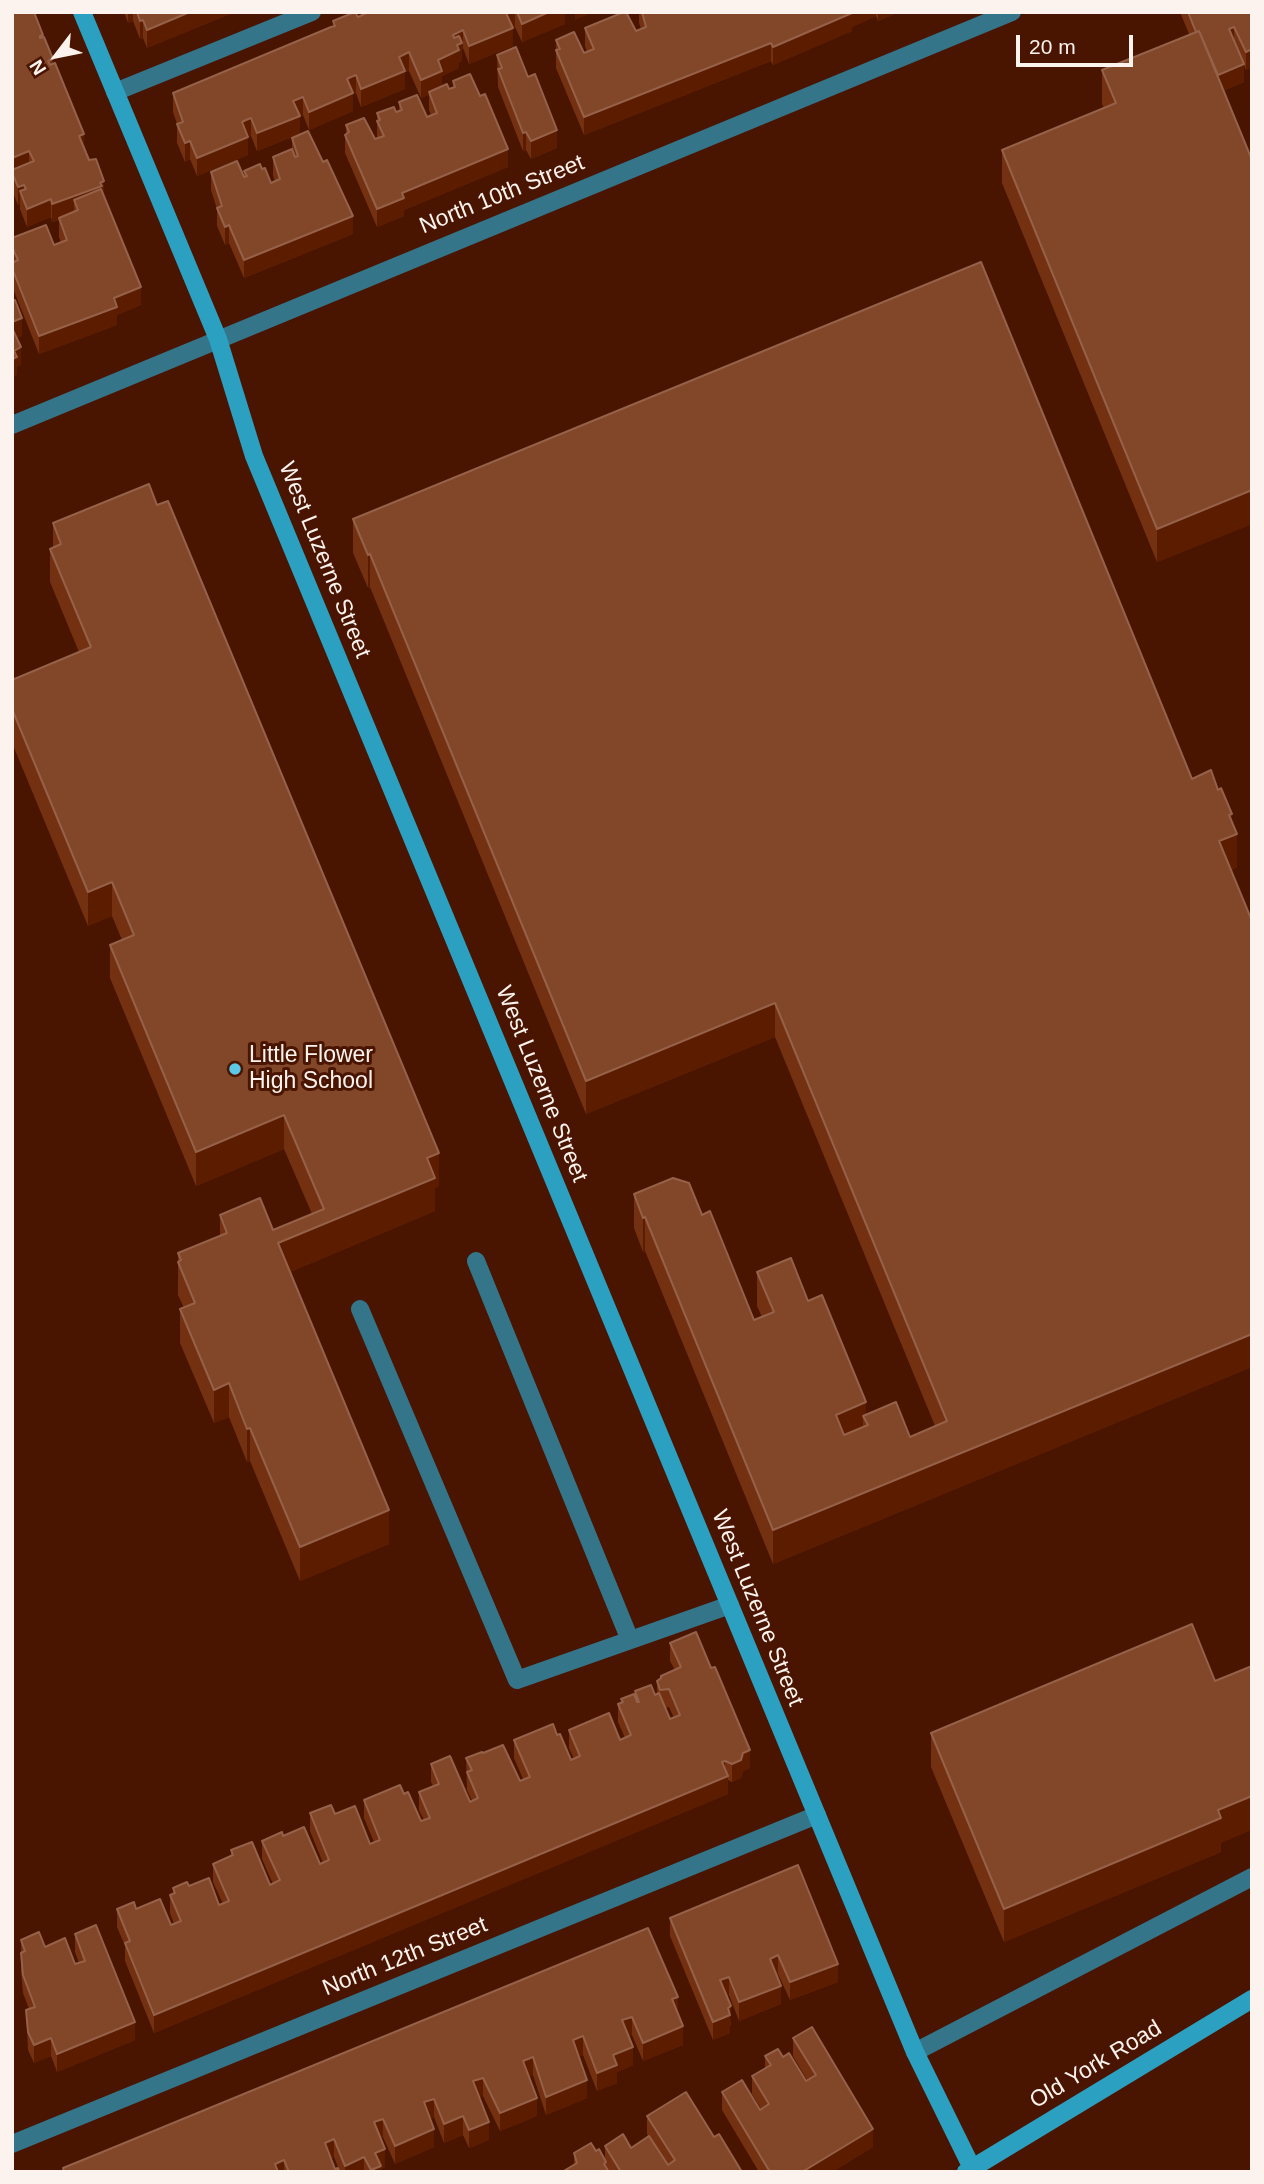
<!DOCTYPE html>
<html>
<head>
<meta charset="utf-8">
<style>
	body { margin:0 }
	#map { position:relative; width:1264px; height:2184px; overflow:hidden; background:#491400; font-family:Arial,sans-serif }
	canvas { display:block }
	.frame { position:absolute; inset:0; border:14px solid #fcf3ef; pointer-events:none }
	.north { position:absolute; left:21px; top:21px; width:70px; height:70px; -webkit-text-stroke:5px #491400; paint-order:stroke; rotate:238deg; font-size:19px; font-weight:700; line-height:28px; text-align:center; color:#fcf3ef }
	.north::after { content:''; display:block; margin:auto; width:24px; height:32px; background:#fcf3ef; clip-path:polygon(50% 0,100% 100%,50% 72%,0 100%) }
	.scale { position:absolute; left:1016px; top:35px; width:117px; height:32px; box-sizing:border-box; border:4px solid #fcf3ef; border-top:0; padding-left:9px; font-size:21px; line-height:24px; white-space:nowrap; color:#fcf3ef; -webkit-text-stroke:5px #491400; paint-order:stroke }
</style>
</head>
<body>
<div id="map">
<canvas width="1264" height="2184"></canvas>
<div class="frame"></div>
<div class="north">N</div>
<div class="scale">20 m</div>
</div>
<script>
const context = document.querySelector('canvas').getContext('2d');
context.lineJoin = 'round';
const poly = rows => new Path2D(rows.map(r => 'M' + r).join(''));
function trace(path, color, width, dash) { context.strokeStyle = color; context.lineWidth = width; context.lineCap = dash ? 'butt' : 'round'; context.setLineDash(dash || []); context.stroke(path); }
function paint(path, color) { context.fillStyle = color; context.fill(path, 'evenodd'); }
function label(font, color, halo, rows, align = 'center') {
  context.font = font + ' Arial,sans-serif'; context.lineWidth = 6; context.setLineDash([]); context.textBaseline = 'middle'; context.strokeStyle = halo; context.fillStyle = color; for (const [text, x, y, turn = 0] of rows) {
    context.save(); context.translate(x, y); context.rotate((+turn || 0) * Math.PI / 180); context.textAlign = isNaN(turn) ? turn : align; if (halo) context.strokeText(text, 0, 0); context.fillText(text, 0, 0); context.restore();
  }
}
trace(poly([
	[476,1261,630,1640],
	[360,1309,517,1680,730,1605],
	[915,2052,1252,1877]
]), '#347589', 18);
trace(poly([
	[115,92,312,12],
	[12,425,1012,12],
	[12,2144,817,1815]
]), '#347589', 18);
trace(poly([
	[82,12,218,339,254,456,915,2052,972,2168],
	[966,2172,1252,1999]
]), '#2ba0c1', 18);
paint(poly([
	[12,12,43,37,104,197,141,305,117,315,117,325,39,354,12,286,12,238,54,245,61,243,59,237,59,220,52,222,51,217,27,227,20,209,20,205,18,205,12,190],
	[124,12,235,12,147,48,143,38,140,39,133,21,128,23],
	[369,12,565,12,565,24,522,42,515,27,513,28,513,46,469,64,463,48,462,49,462,61,459,62,459,68,442,76,442,86,449,89,453,88,453,81,508,167,404,210,404,216,377,227,345,153,345,135,346,134,346,125,375,139,377,138,377,113,399,111,399,102,427,117,431,115,429,110,429,95,421,98,409,71,405,72,405,89,361,107,356,93,353,94,353,111,309,130,303,115,300,116,300,134,257,151,251,136,248,137,248,155,197,176,190,159,185,162,177,143,177,124,173,112,173,93,333,27,333,21,358,17],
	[639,12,899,12,878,21,876,16,852,27,852,31,773,65,771,61,584,135,556,68,556,40,584,53,587,52,585,46,585,28,636,31,641,29,639,23],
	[1180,12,1252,12,1246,70,1244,65,1244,82,1223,91,1252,160,1252,524,1157,562,1002,183,1002,150,1104,108,1102,104,1102,70,1189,34],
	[497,55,557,148,531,159,526,150,523,151,498,87],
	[292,138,353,234,244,278,229,243,225,245,217,226,217,209,211,190,211,172,244,177,244,171,271,183,275,182,273,175,273,157,292,149],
	[353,519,1192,779,1232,823,1237,867,1231,870,1252,921,1252,1367,773,1564,645,1251,643,1252,634,1228,634,1194,702,1215,754,1320,762,1317,757,1306,757,1272,808,1301,866,1415,910,1437,935,1426,775,1037,586,1114,370,587,368,588,353,553],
	[53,523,439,1186,435,1188,435,1211,290,1272,389,1544,300,1581,250,1461,247,1462,229,1417,214,1423,180,1343,180,1309,184,1308,178,1295,178,1253,220,1236,220,1215,273,1230,312,1214,284,1149,196,1186,110,978,110,945,122,940,112,916,88,926,12,743,12,680,79,652,50,582,50,549,53,547],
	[670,1643,750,1768,743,1771,741,1778,732,1782,728,1780,728,1794,154,2033,125,1961,125,1946,117,1927,117,1909,136,1909,171,1925,174,1924,170,1913,170,1895,173,1894,173,1888,189,1886,219,1905,223,1904,213,1882,213,1864,231,1856,231,1850,270,1885,273,1884,262,1859,262,1841,283,1836,320,1864,323,1863,310,1831,310,1813,335,1814,370,1844,374,1842,364,1818,364,1800,404,1794,421,1821,424,1820,419,1810,419,1792,433,1786,431,1782,431,1764,470,1802,472,1801,467,1790,466,1758,483,1753,520,1781,523,1779,514,1758,514,1740,557,1735,571,1760,574,1759,569,1748,569,1730,620,1740,625,1738,618,1722,618,1704,621,1703,621,1699,635,1696,635,1691,655,1695,657,1694,657,1681,675,1670,670,1661],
	[669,1707,674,1718,670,1719,665,1708],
	[931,1733,1221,1843,1221,1852,1004,1942,931,1767],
	[798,1865,838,1982,790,2000,778,1974,776,1975,781,2004,739,2021,729,1995,727,1996,731,2025,730,2025,730,2033,713,2040,670,1936,670,1918],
	[648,1928,678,2014,683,2045,643,2061,632,2035,629,2036,633,2065,617,2072,617,2083,597,2091,583,2055,579,2056,587,2098,546,2115,533,2075,529,2077,537,2116,500,2131,483,2096,479,2097,489,2140,469,2148,463,2135,444,2143,434,2117,430,2118,434,2147,395,2164,383,2137,380,2138,385,2167,381,2169,381,2172,340,2172,334,2157,331,2158,335,2169,339,2172,63,2172,63,2168],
	[75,1934,135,2040,57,2072,51,2056,34,2063,28,2050,26,2010,29,2009,23,1993,21,1971,21,1940,45,1947,75,1964,79,1963,75,1952],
	[793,2038,873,2147,832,2172,759,2172,722,2110,722,2092,761,2109,752,2094,752,2076,765,2068,765,2056,783,2057,806,2081,807,2080,793,2056],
	[647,2116,714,2137,742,2172,610,2172,606,2166,574,2165,574,2153,596,2151,605,2161,605,2146,631,2148,648,2136,647,2134]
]), '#733111');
paint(poly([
	[128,12,133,12,133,21,128,23],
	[190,12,235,12,147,48,147,30],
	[507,12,515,12,515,27,513,28,513,46,469,64,469,46],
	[549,12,565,12,565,24,522,42,522,24],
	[575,12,594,12,575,20],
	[850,12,876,12,876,16,852,27,852,31,773,65,773,47],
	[878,12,899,12,878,21],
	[143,20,143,38,140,39,140,21],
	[1234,27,1234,45,1229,29],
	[463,30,463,48,462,49,462,61,459,62,459,68,442,76,442,89,429,92,429,95,421,98,421,80,438,60,453,35],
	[771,43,771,61,584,135,584,117],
	[1252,49,1252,68,1246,70,1246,52],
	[409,52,409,71,405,72,405,89,361,107,361,89,399,57],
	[1244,64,1244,82,1218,93,1218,75],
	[356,75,356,93,353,94,353,111,309,130,309,112,347,79],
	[303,97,303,115,300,116,300,134,257,151,257,133,293,101],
	[251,118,251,136,248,137,248,155,197,176,197,158,242,122],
	[557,130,557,148,531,159,531,141],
	[526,132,526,150,523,151,523,133],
	[84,134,84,152,79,136],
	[190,141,190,159,185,162,185,143],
	[508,149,508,167,404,210,404,216,377,227,377,209,402,193],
	[29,151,29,169,12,172,12,158],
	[104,181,104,199,78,210,74,200,74,214,52,222,52,204],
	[24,185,24,200,20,191,20,205,18,205,18,187],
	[51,199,51,217,27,227,27,209],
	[353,216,353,234,244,278,244,260],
	[229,225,229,243,225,245,225,227],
	[141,287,141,305,117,315,117,325,39,354,39,336,114,298],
	[22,318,22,336,12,341,12,322],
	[21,347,21,365,17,367,17,375,12,377,12,359,14,351],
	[1252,490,1252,524,1157,562,1157,529],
	[370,554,370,587,368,588,368,555],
	[1232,814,1232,836,1237,834,1237,867,1219,874,1219,841,1229,815],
	[112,882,112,916,88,926,88,892],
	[775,1003,775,1037,586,1114,586,1081],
	[284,1115,284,1149,196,1186,196,1152],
	[439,1153,439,1186,435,1188,435,1211,278,1277,278,1243,427,1158],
	[645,1217,645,1251,643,1252,643,1218],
	[1252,1334,1252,1367,773,1564,773,1530],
	[229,1383,229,1417,214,1423,214,1390],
	[866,1402,866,1422,863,1416,863,1437,836,1448,836,1415],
	[250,1428,250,1461,247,1462,247,1429],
	[389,1510,389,1544,300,1581,300,1547],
	[750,1750,750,1768,743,1771,741,1778,732,1782,732,1764,743,1753],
	[725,1761,725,1777,728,1776,728,1794,154,2033,154,2015],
	[1252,1796,1252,1830,1221,1843,1221,1852,1004,1942,1004,1909,1218,1810],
	[778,1955,778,1974,770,1978,770,1959],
	[838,1964,838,1982,790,2000,790,1982],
	[729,1977,729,1995,720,1998,720,1980],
	[781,1986,781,2004,739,2021,739,2002],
	[678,1997,678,2015,672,1999],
	[731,2006,730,2033,713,2040,713,2022,728,2008],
	[632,2017,632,2035,622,2039,622,2020],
	[135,2022,135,2040,57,2072,57,2054],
	[683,2026,683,2045,643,2061,643,2043],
	[583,2036,583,2055,573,2058,573,2040],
	[51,2038,51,2056,34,2063,34,2045],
	[633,2047,633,2065,617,2072,617,2083,597,2091,597,2073,613,2055],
	[533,2057,533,2075,523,2079,523,2061],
	[483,2078,483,2096,473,2099,473,2081],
	[587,2080,587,2098,546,2115,546,2097],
	[537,2098,537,2116,500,2131,500,2113],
	[434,2099,434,2117,424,2120,424,2102],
	[463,2116,463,2135,444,2143,444,2124],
	[383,2119,383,2137,374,2141,374,2122],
	[489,2122,489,2140,469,2148,469,2130],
	[434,2129,434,2147,395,2164,395,2146],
	[873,2129,873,2147,832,2172,802,2172],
	[334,2139,334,2157,325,2161,325,2143],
	[385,2149,385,2167,381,2169,381,2172,371,2172,375,2153],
	[364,2157,364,2172,345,2172,345,2166],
	[284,2160,284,2172,275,2172,275,2164]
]), '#5c1c00');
const building = poly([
	[12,12,34,12,43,35,40,36,40,38,44,37,53,59,48,61,50,65,55,63,84,134,79,136,89,160,96,159,104,181,100,183,102,186,52,204,51,199,27,209,20,191,26,189,24,185,18,187,12,172,12,170,34,161,29,151,12,158,12,112,13,112,12,109,12,12],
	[137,12,190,12,147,30,143,20,140,21,137,12],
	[355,12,358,17,369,12,507,12,506,13,513,28,469,46,463,30,453,35,454,38,459,36,462,43,457,45,459,50,438,60,442,71,421,80,409,52,399,57,405,71,361,89,356,75,351,77,347,79,353,93,309,112,303,97,293,101,300,116,257,133,251,118,246,120,242,122,248,137,197,158,190,141,185,143,177,124,183,122,173,93,331,27,335,26,333,21,355,12],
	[517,12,549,12,522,24,517,12],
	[624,12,626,12,636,31,646,27,642,12,852,13,773,47,771,43,584,117,556,50,560,49,556,40,574,32,584,53,594,49,585,28,624,12],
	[1188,12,1252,12,1252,49,1246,52,1234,27,1229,29,1244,64,1218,75,1199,31,1196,32,1188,12],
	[1199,31,1252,160,1252,490,1157,529,1002,150,1116,103,1102,70,1199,31],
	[516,47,528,77,535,74,557,130,531,141,526,132,523,133,498,69,502,68,497,55,516,47],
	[470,74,480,96,485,94,508,149,402,193,404,198,377,209,345,135,349,132,346,125,364,118,375,139,384,136,377,121,380,120,377,113,394,107,396,112,402,110,399,102,417,95,427,117,437,113,429,92,447,84,449,89,455,87,453,81,470,74],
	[308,131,323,162,327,160,353,216,244,260,229,225,225,227,217,208,222,206,211,172,237,161,244,177,247,176,244,171,260,164,262,169,265,168,271,183,280,179,273,157,292,149,295,157,298,156,292,138,308,131],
	[101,189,141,287,114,298,117,307,39,336,12,268,12,263,18,260,12,247,12,238,46,225,54,245,67,240,59,218,78,210,74,200,101,189],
	[981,262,1192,779,1211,770,1218,790,1221,788,1232,814,1229,815,1237,834,1219,841,1252,921,1252,1334,773,1530,645,1217,643,1218,634,1194,673,1178,689,1183,702,1215,710,1211,754,1320,774,1312,757,1272,791,1258,808,1301,822,1295,866,1402,836,1415,844,1435,868,1425,863,1416,896,1402,910,1437,947,1421,775,1003,586,1081,370,554,368,555,353,519,981,262],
	[15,300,22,318,12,322,12,301,15,300],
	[12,328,21,347,14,351,17,357,12,359,12,328],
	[149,484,157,505,168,501,439,1153,427,1158,435,1178,278,1243,389,1510,300,1547,250,1428,247,1429,229,1383,214,1390,180,1309,195,1303,178,1262,181,1260,178,1253,227,1233,220,1215,260,1198,273,1230,324,1209,284,1115,196,1152,110,945,134,935,112,882,88,892,12,709,12,680,91,647,50,549,61,544,53,523,149,484],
	[1192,1624,1215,1681,1252,1666,1252,1796,1218,1810,1221,1818,1004,1909,931,1733,1192,1624],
	[696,1632,711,1668,715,1667,750,1750,743,1753,741,1760,732,1764,725,1761,722,1762,728,1776,154,2015,125,1943,130,1941,117,1909,134,1902,136,1909,160,1899,171,1925,181,1921,170,1895,175,1893,173,1888,187,1882,189,1886,209,1878,219,1905,229,1901,213,1864,233,1855,231,1850,252,1842,270,1885,280,1880,262,1841,282,1832,283,1836,304,1827,320,1864,329,1860,310,1813,331,1805,335,1814,355,1806,370,1844,380,1840,364,1800,400,1785,404,1794,408,1792,421,1821,430,1818,419,1792,439,1784,431,1764,450,1756,470,1802,478,1798,467,1772,472,1770,466,1758,482,1752,483,1753,503,1745,520,1781,530,1777,514,1740,553,1724,557,1735,560,1734,571,1760,580,1756,569,1730,609,1713,620,1740,631,1735,618,1704,623,1702,621,1699,634,1694,637,1702,639,1702,635,1691,651,1685,655,1695,659,1693,670,1719,680,1715,669,1689,660,1690,657,1681,661,1678,661,1676,681,1667,670,1643,696,1632],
	[798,1865,838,1964,790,1982,778,1955,770,1959,781,1986,739,2002,729,1977,720,1980,731,2006,728,2008,730,2015,713,2022,670,1918,798,1865],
	[96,1925,135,2022,57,2054,51,2038,34,2045,28,2032,26,2010,35,2007,23,1975,21,1953,25,1951,21,1940,39,1932,45,1947,65,1938,75,1964,85,1961,75,1934,96,1925],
	[648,1928,678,1997,672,1999,683,2026,643,2043,632,2017,622,2020,633,2047,613,2055,617,2065,597,2073,583,2036,573,2040,587,2080,546,2097,533,2057,523,2061,537,2098,500,2113,483,2078,473,2081,489,2122,469,2130,463,2116,444,2124,434,2099,424,2102,434,2129,395,2146,383,2119,374,2122,385,2149,375,2153,381,2166,371,2170,364,2157,345,2166,334,2139,325,2143,335,2169,338,2168,339,2172,289,2172,284,2160,275,2164,278,2172,64,2172,63,2168,100,2153,648,1928],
	[812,2027,873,2129,802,2172,770,2172,722,2092,742,2080,760,2110,769,2104,752,2076,771,2065,765,2056,778,2049,783,2057,789,2053,806,2081,816,2075,793,2038,812,2027],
	[686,2092,714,2137,719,2134,742,2172,621,2172,605,2146,623,2134,631,2148,649,2136,668,2165,675,2160,647,2116,686,2092],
	[591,2143,596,2151,599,2149,606,2162,604,2164,609,2172,562,2172,577,2163,574,2153,591,2143]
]);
paint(building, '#824629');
trace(building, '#956148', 2);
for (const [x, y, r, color] of [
	[235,1069,7,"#5dc7e8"]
]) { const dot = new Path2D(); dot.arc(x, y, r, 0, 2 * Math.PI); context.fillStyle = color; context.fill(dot); trace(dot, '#491400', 2.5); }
label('23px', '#fcf3ef', '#491400', [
	["North 10th Street",502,195,-22],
	["West Luzerne Street",324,560,68],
	["West Luzerne Street",541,1084,68],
	["West Luzerne Street",757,1608,68],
	["North 12th Street",405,1957,-22],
	["Old York Road",1096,2065,-31]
]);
label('23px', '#fcf3ef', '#491400', [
	["Little Flower",249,1056],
	["High School",249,1082]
], 'left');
</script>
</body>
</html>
